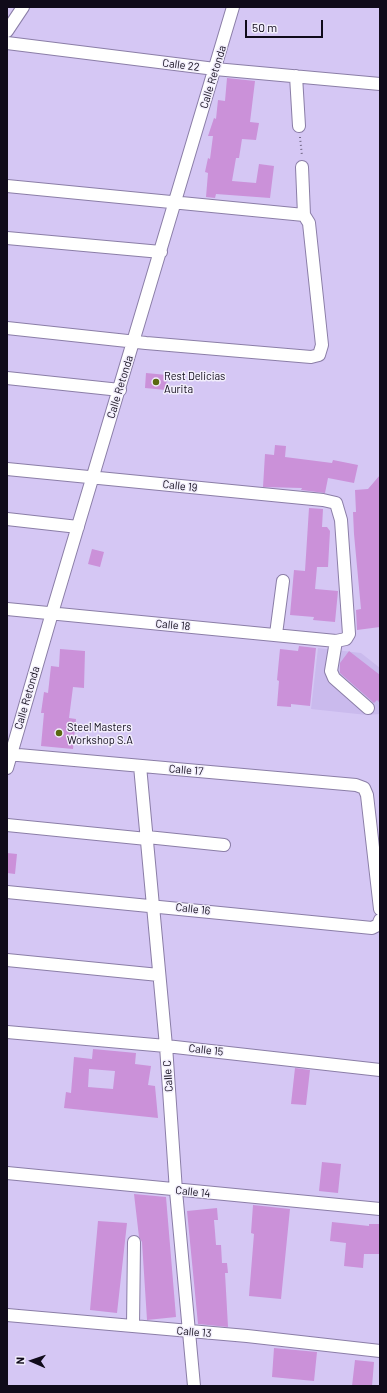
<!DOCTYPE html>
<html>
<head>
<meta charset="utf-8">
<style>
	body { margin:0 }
	#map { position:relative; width:387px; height:1393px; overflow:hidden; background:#d5c7f4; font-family:Barlow,sans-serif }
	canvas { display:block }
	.frame { position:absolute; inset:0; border:8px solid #100b1a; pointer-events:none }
	.north { position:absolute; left:12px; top:1341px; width:40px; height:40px; -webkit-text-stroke:3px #f2eefc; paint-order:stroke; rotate:272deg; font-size:11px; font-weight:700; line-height:16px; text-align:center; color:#100b1a }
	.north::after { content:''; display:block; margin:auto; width:14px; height:18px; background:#100b1a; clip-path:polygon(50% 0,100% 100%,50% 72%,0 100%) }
	.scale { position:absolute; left:245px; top:20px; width:78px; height:18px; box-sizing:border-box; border:2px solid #100b1a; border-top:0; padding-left:5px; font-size:12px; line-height:14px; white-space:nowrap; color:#100b1a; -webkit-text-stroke:3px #f2eefc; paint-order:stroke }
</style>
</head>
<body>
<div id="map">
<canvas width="387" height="1393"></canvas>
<div class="frame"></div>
<div class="north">N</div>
<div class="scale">50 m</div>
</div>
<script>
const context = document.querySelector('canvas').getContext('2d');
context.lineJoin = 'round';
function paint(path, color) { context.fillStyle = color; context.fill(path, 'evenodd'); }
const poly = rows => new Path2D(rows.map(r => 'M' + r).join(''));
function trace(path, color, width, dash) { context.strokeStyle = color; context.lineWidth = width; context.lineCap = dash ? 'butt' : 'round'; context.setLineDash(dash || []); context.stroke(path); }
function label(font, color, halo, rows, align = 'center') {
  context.font = font + ' Barlow,sans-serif'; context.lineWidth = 3; context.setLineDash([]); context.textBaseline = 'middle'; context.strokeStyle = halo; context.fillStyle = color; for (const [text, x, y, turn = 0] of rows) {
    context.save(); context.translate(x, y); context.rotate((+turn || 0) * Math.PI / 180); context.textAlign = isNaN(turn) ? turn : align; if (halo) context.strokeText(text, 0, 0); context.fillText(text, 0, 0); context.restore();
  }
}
paint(poly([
	[318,648,361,653,380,668,380,714,367,715,311,709]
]), '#cabaed');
paint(poly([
	[227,78,255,81,250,122,259,123,256,140,242,139,239,158,236,158,232,181,256,183,259,164,274,166,270,198,216,194,215,198,206,197,208,173,205,172,208,158,210,159,213,136,208,136,214,118,216,119,218,100,225,101],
	[146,373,167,375,166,390,145,388],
	[275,445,286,446,285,457,332,463,333,460,358,465,354,483,328,478,325,493,301,490,302,488,263,487,265,454,274,455],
	[380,475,380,627,357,630,356,610,361,609,354,534,353,512,356,512,355,490,368,489],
	[309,508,323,509,322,527,327,527,330,531,328,567,317,567,315,589,338,591,335,622,313,620,314,617,290,615,294,570,305,571],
	[92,549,104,552,100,567,88,564],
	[299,646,316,648,310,706,291,704,291,707,277,706,279,681,277,680,280,649,298,651],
	[60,649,85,651,84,688,73,687,69,718,76,719,73,749,41,746,44,713,41,713,44,692,48,693,51,666,59,667],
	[349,651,380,675,380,703,377,700,374,703,340,673,340,663],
	[7,853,17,854,15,874,7,873],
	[93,1049,136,1053,135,1064,151,1066,148,1085,155,1086,158,1118,64,1108,66,1092,71,1093,74,1057,92,1059],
	[89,1069,115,1071,113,1089,88,1087],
	[295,1068,310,1070,306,1105,291,1104],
	[322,1162,341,1164,338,1193,319,1191],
	[134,1194,166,1197,176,1317,147,1320,142,1242,139,1237],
	[253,1205,290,1209,281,1299,249,1296,254,1234,251,1233],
	[217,1208,218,1220,214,1220,215,1232,216,1245,221,1245,222,1263,227,1263,228,1273,225,1273,228,1327,198,1324,187,1211],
	[98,1221,127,1223,117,1313,90,1310],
	[332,1222,369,1226,369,1224,380,1224,380,1254,364,1254,363,1268,344,1266,346,1243,330,1241],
	[274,1348,317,1352,314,1381,272,1377],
	[355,1360,374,1362,372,1386,352,1386]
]), '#cb91d9');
const minor = poly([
	[7,31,23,7],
	[7,43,215,69,380,84],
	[296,76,299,126],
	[7,186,304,215],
	[7,238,161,252],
	[7,328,146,343,311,357,319,355,322,345,309,223,304,215,302,167],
	[7,378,120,390],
	[7,469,323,500,336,503,341,520,349,634,346,639,336,641,7,609],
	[7,519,78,527],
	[276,634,283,581],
	[336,641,331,671,334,678,368,708],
	[7,754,356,785,364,788,367,795,380,909],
	[140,766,166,1046,176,1191,194,1386],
	[7,768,52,613,233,7],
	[7,825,147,839],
	[147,837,224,845],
	[7,892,372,928,378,925,380,920],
	[7,960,159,975],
	[7,1032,166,1046,380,1070],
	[7,1173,380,1209],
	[7,1315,247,1336,380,1351],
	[133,1326,134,1242]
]);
trace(minor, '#8b7ea7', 14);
trace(poly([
	[300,137,302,156]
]), '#756b89', 2, [1, 3]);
trace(minor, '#fff', 12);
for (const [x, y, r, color] of [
	[156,382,4,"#596810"],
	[59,733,4,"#596810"]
]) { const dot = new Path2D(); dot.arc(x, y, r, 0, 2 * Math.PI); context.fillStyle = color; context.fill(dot); trace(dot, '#f2eefc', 1.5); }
label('11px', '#100b1a', '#f2eefc', [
	["Calle 22",181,65,7],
	["Calle Retonda",213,77,-73],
	["Calle Retonda",120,387,-73],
	["Calle 19",180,486,6],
	["Calle 18",173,625,5],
	["Calle Retonda",27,698,-74],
	["Calle 17",186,770,5],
	["Calle 16",193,909,6],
	["Calle 15",206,1050,6],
	["Calle C",168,1076,-94],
	["Calle 14",193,1192,6],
	["Calle 13",194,1332,5]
]);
label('11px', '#100b1a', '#f2eefc', [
	["Rest Delicias",164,376],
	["Aurita",164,389],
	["Steel Masters",67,727],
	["Workshop S.A",67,740]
], 'left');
</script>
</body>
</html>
